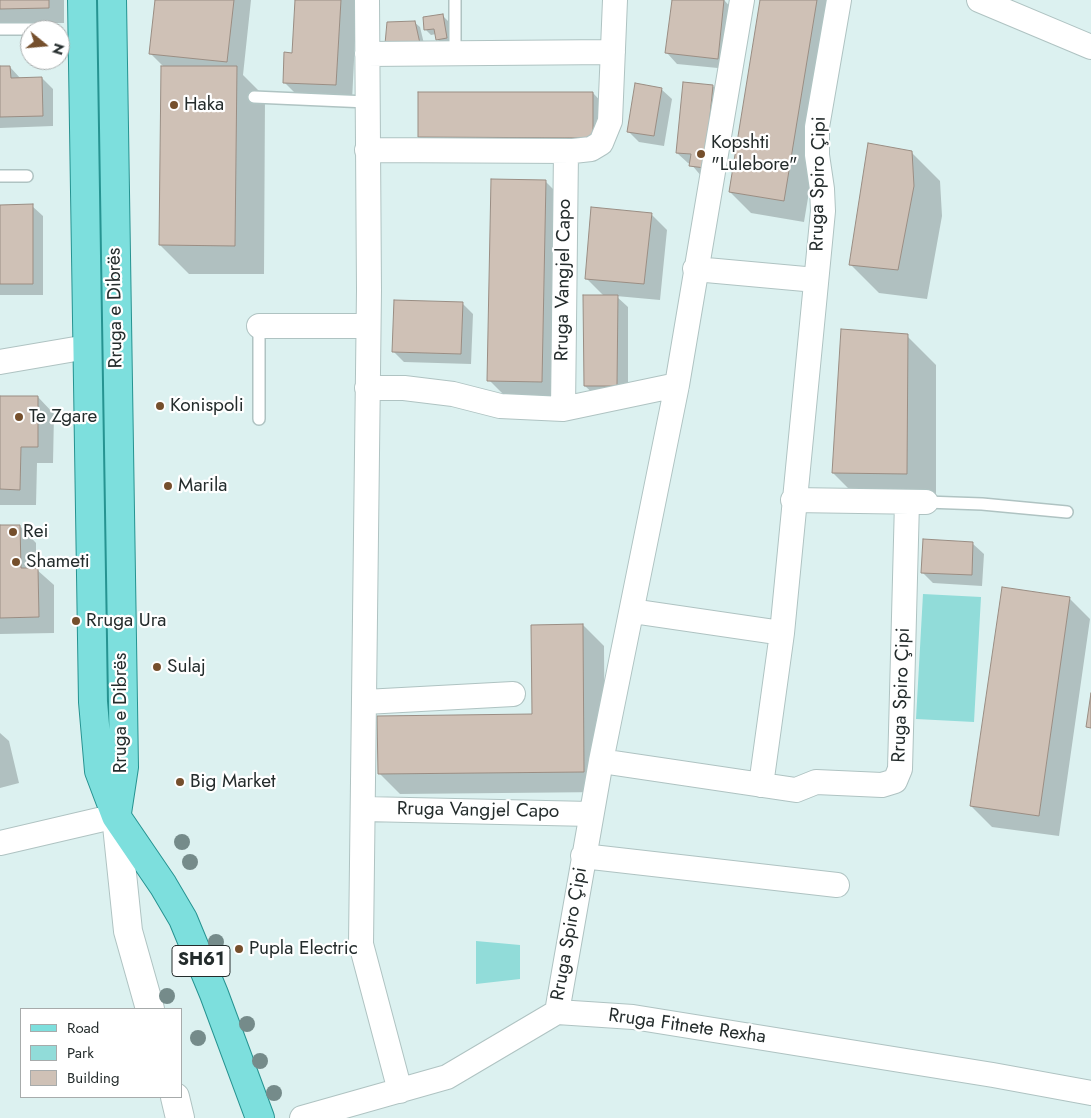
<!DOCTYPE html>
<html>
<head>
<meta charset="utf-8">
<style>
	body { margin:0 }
	#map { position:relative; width:1091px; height:1118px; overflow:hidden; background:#dcf1f0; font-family:Jost,sans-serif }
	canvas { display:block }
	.legend { position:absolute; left:20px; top:1008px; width:162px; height:90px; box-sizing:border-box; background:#fff; border:1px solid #a7abab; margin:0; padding:6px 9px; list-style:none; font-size:15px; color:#242c2c }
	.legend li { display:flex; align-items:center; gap:10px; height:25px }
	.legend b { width:25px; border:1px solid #a7abab }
	.north { position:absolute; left:20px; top:20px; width:50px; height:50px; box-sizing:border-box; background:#fff; border:1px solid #a7abab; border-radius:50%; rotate:107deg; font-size:14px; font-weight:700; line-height:20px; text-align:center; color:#242c2c }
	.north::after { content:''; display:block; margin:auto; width:18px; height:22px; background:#754f2c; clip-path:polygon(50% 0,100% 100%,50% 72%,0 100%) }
</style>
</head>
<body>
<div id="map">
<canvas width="1091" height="1118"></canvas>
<ul class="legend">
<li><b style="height:6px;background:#7ddfdd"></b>Road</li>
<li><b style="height:14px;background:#91dcd9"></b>Park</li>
<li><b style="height:14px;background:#cfc1b6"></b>Building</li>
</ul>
<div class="north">N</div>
</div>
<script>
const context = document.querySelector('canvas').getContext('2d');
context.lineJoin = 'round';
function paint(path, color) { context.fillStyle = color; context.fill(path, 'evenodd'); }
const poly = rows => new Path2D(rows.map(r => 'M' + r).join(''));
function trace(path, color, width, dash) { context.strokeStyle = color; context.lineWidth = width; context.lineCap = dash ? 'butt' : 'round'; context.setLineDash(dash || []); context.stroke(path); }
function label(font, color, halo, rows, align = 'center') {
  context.font = font + ' Jost,sans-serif'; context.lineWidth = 4.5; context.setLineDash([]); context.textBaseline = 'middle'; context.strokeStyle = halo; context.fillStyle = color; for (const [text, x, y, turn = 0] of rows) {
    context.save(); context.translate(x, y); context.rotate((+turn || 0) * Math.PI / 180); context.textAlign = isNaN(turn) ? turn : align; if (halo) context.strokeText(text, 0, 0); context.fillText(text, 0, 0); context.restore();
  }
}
paint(poly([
	[923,594,981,597,974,722,916,719],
	[476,941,520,945,520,979,476,984]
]), '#91dcd9');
paint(poly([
	[0,0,64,0,64,23,0,24],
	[156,0,251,0,243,75,265,97,264,274,189,274,160,245,164,67,151,54],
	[296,0,357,0,352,101,300,98,284,82,294,54],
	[673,0,724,0,734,11,728,69,677,64,667,53],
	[761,0,841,0,804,222,751,213,730,192],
	[443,16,448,21,451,43,442,44,437,39,436,34,431,35,426,30],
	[414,22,420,27,426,52,391,49],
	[0,67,10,67,21,79,42,78,53,89,53,126,0,128],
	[713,86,724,97,702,177,691,164,688,163,677,153],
	[661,89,672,99,664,146,639,142,628,131],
	[593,93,609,110,608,153,435,153,419,137],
	[911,152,940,181,942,216,927,299,879,293,850,264],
	[546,182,567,203,563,402,510,401,489,380],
	[0,206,32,206,43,216,43,295,0,295],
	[651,214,667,230,660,300,616,296,628,307,628,396,596,396,585,386,604,296,586,278],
	[462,303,473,314,471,364,404,362,393,351],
	[907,336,936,365,936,502,862,502,833,473],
	[0,397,38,397,54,414,53,463,37,463,36,505,0,505],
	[20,526,36,543,36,569,54,585,54,633,0,634,0,527],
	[973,544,984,554,982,586,933,583,922,572],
	[1069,598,1090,619,1059,836,992,827,971,806],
	[583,625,604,646,605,792,400,794,379,773,533,716],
	[0,733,9,741,19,783,0,788]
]), '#0003');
const building = poly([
	[0,0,49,0,49,8,0,9,0,0],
	[155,0,234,0,227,62,149,54,155,0],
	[295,0,341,0,336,85,283,83,284,52,292,53,295,0],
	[672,0,724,0,718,59,665,53,672,0],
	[760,0,817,0,784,201,729,192,760,0],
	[443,14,447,38,436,40,434,29,424,30,423,17,443,14],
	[415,21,421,48,385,44,387,22,415,21],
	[0,66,10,66,11,78,42,77,43,116,0,117,0,66],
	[161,66,237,66,235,246,159,245,161,66],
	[683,82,713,85,705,168,689,166,691,154,676,153,683,82],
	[635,83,662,88,654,136,627,132,635,83],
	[418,92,593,92,593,138,418,137,418,92],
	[868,143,912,151,914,186,898,270,849,265,868,143],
	[491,179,546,180,542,382,487,381,491,179],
	[33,204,33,284,0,284,0,205,33,204],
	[591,207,652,213,644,284,585,279,591,207],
	[583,295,618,295,617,386,584,386,583,295],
	[394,300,463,302,461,354,392,352,394,300],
	[841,329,908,334,907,474,832,473,841,329],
	[0,396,38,396,38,447,21,447,20,490,0,489,0,396],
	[0,525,20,525,21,568,38,568,39,617,0,618,0,525],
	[923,539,973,542,972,575,921,573,923,539],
	[1002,587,1070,597,1039,816,970,806,1002,587],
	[583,624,584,772,378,774,377,716,532,714,531,625,583,624],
	[1091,693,1091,728,1086,727,1091,693]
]);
paint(building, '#cfc1b6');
trace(building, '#9a8d83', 1);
const service = poly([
	[0,29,38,29],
	[455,54,455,0],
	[254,97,367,102],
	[0,176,27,176],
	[259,419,259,326],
	[926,502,982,504,1067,512]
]);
const minor = poly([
	[367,0,369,290,361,944,400,1091],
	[979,0,1091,47],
	[367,54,613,52],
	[367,150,573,151,591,149,601,143,610,121,615,0],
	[695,269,816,280],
	[259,326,368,326],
	[0,362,87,347],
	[367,388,404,388,453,394,500,406,563,409,677,385],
	[563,409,566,151],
	[793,500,926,502],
	[632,611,782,633],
	[365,702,513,694],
	[601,761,796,790,816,782,882,785,895,781,900,769,907,502],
	[761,785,782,633,823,211,822,189,817,155,817,127,839,0],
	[364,809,591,814],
	[0,843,116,816],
	[583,856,837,885],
	[557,1012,601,761,677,385,742,0],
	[302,1118,447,1077,557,1012,633,1017,993,1075,1091,1093]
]);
const secondary = poly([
	[116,816,128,931,150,1009],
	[175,1097,180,1118]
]);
const primary = poly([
	[82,0,93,702,99,771,116,816,163,885,183,919,214,994,260,1118],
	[112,0,124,767,117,813]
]);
trace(service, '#afc3c2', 14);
trace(minor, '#afc3c2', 26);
trace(secondary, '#afc3c2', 30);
trace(primary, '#269391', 30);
trace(service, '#fff', 11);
trace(minor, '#fff', 24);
trace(secondary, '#fff', 28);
trace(primary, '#7ddfdd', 28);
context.fillStyle = '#758b8a';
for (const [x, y] of [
	[182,842],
	[190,862],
	[216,942],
	[167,996],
	[247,1024],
	[198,1038],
	[260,1061],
	[274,1093]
]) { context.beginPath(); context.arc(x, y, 8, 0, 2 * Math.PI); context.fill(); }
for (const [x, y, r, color] of [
	[174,105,5,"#754f2c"],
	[701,154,5,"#754f2c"],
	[160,406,5,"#754f2c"],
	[19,417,5,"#754f2c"],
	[168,486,5,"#754f2c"],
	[13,532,5,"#754f2c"],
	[16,562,5,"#754f2c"],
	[76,621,5,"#754f2c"],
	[157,667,5,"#754f2c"],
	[180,782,5,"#754f2c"],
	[239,949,5,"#754f2c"]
]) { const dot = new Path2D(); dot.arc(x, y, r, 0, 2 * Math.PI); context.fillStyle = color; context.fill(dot); trace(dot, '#fff', 2); }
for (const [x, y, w] of [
	[201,961,58]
]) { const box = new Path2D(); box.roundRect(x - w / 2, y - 15.5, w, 31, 4); context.fillStyle = '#fff'; context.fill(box); trace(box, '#242c2c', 1); }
label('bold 18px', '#242c2c', null, [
	["SH61",201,961]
]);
label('19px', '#242c2c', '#fff', [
	["Haka",184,105],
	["Kopshti",711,143],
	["\"Lulebore\"",711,165],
	["Konispoli",170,406],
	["Te Zgare",29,417],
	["Marila",178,486],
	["Rei",23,532],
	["Shameti",26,562],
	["Rruga Ura",86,621],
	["Sulaj",167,667],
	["Big Market",190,782],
	["Pupla Electric",249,949]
], 'left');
label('19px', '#242c2c', '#fff', [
	["Rruga Spiro Çipi",819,184,-89],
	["Rruga Vangjel Capo",564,280,-89],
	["Rruga e Dibrës",116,308,-91],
	["Rruga Spiro Çipi",902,695,-88],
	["Rruga e Dibrës",121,713,-90],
	["Rruga Vangjel Capo",478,811,1],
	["Rruga Spiro Çipi",570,934,-80],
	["Rruga Fitnete Rexha",687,1027,8]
]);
</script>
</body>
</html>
